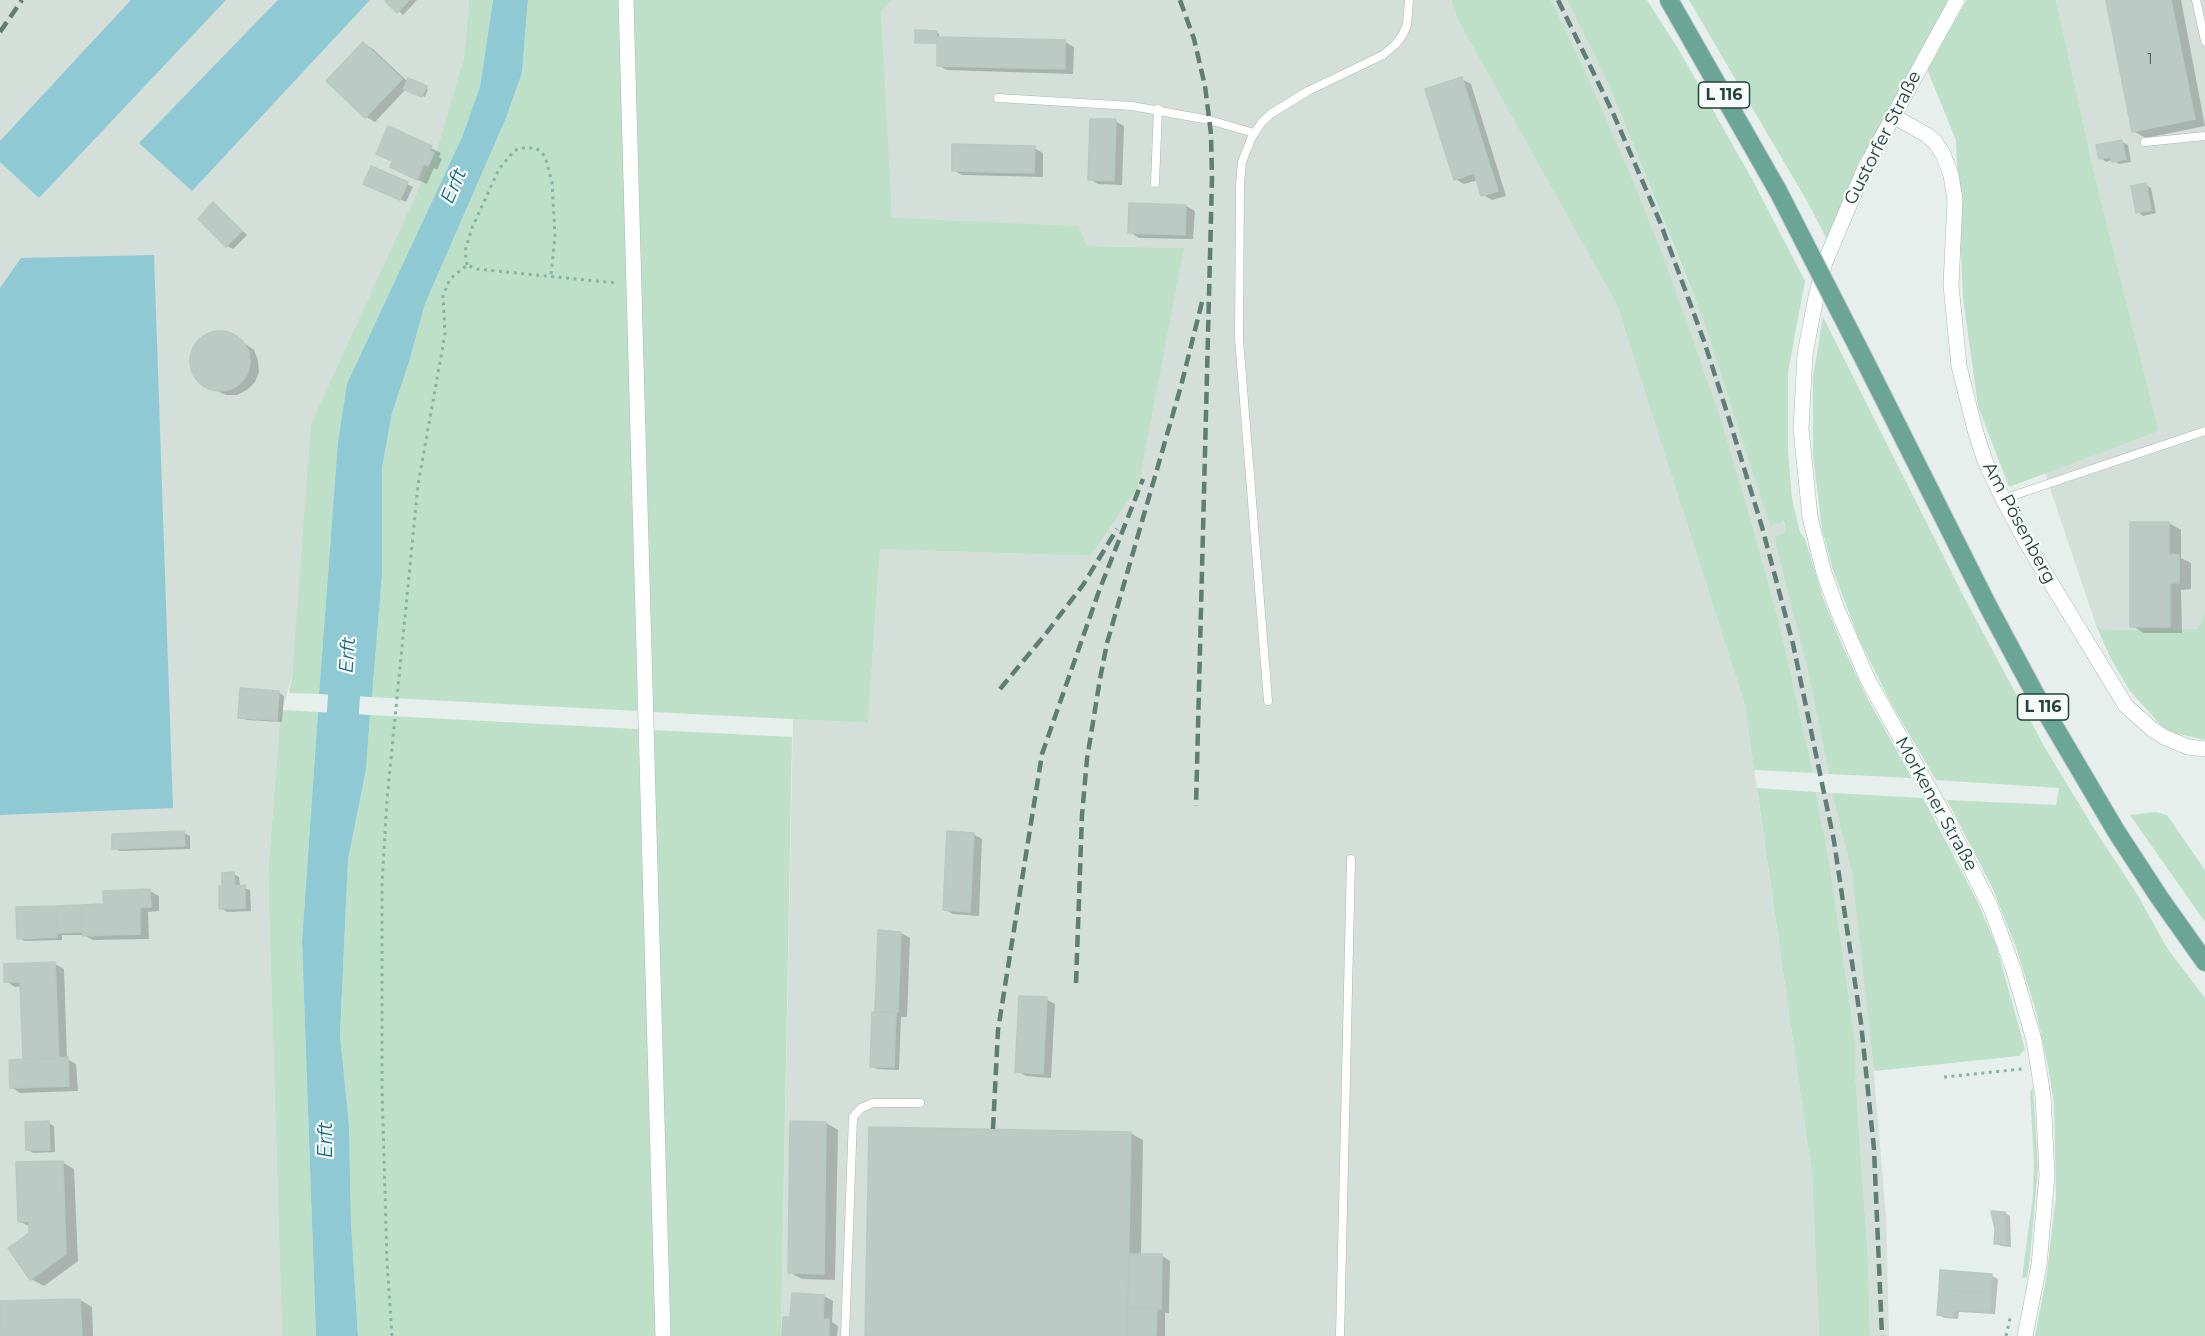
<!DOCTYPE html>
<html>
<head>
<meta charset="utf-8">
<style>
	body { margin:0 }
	canvas { display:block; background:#e6efeb }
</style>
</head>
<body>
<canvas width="2205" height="1336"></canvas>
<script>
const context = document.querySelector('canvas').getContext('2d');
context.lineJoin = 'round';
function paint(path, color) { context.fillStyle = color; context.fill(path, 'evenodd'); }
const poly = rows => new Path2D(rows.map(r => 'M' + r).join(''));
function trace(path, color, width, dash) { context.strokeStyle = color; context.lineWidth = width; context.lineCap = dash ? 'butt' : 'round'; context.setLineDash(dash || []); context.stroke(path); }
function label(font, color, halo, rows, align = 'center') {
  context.font = font + ' Montserrat,sans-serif'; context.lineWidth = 4.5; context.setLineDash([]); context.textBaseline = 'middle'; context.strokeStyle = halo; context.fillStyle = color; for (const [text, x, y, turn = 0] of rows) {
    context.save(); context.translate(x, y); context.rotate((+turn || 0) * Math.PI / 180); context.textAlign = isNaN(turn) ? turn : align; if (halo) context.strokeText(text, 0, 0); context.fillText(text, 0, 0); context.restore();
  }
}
paint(poly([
	[0,0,469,0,464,57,280,719,268,874,282,1336,0,1336],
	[893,0,1451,0,1460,21,1617,305,1745,705,1812,1175,1819,1336,781,1336,793,719,868,723,880,549,1090,556,1183,248,1086,246,1079,226,891,219,881,11],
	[1551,0,1567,0,1611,90,1705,325,1770,525,1783,521,1787,533,1775,537,1807,667,1829,774,1813,773,1780,626,1753,527,1664,258,1632,178],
	[2056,0,2205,0,2205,611,2198,629,2104,630,2096,625,2045,473,2159,431,2095,176],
	[1816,792,1832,793,1852,874,1872,1052,1886,1216,1889,1336,1870,1336,1868,1260,1855,1072,1855,1039,1831,872]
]), '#d4dfda');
paint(poly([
	[469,0,493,0,480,87,462,137,347,384,338,442,319,694,289,693,292,678,311,424,438,147,464,57],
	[528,0,620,0,636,542,637,711,372,697,382,575,382,468,392,413,409,362,425,304,506,118,522,73],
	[632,0,893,0,881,11,892,218,1079,226,1087,246,1184,248,1138,487,1090,556,880,549,868,723,653,712],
	[1451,0,1551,0,1583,67,1632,178,1664,258,1719,414,1753,527,1780,626,1813,773,1754,770,1745,705,1617,305,1459,21],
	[1567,0,1647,0,1679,50,1753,181,1805,281,1788,372,1788,451,1792,499,1800,532,1805,539,1824,601,1843,647,1867,698,1912,778,1829,774,1807,667,1774,537,1786,532,1784,521,1770,526,1705,325,1683,268,1611,90],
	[1689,0,1957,0,1831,247,1808,203],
	[1967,0,2056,0,2095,176,2159,431,2009,487,1978,406,1963,297,1956,140,1927,69],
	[1823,317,1964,597,2044,746,2093,827,2137,894,2167,948,2205,998,2205,1336,2035,1336,2046,1280,2056,1197,2054,1103,2048,1066,2036,1011,2016,947,1992,887,1947,800,2056,805,2059,788,1936,780,1891,703,1859,639,1833,570,1822,529,1813,455,1813,377],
	[2205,611,2205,740,2166,731,2130,691,2111,659,2096,625,2104,630,2198,629],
	[282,710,318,712,302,941,316,1336,282,1336,268,874,280,719],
	[370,715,638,729,658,1336,358,1336,351,1222,349,1125,340,1035,348,860,366,770],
	[653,730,792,737,781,1336,669,1336],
	[1757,788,1816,792,1831,872,1855,1040,1855,1072,1868,1260,1870,1336,1819,1336,1812,1175],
	[1832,793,1923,798,1977,901,1996,945,2025,1049,2019,1056,1874,1071,1852,874],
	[2156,812,2167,815,2205,870,2205,922,2130,815],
	[2033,1087,2038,1168,2030,1257,2027,1277,2022,1278,2033,1195,2034,1162,2030,1092]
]), '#bfe0c8');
paint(poly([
	[131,0,226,0,39,198,0,162,0,141],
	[278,0,370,0,192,191,139,143],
	[493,0,528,0,522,73,506,118,425,304,409,362,392,413,382,468,382,575,372,697,319,694,338,442,347,384,462,137,480,87],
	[154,255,173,808,0,815,0,288,21,258],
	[318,712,370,715,366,770,348,860,340,1035,349,1125,351,1222,358,1336,316,1336,302,941]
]), '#8ec9d4');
paint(poly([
	[388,0,417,0,403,15],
	[2107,0,2181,0,2205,126,2146,138,2133,131],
	[937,32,939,34,939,38,1065,42,1074,47,1073,74,947,70,938,65,939,44,916,42],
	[364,44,373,49,408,82,409,80,428,89,425,97,406,89,375,122,366,117],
	[1462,79,1471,84,1506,196,1492,200,1483,195,1478,180,1464,184,1455,179],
	[1115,121,1124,126,1122,185,1098,184,1089,179],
	[389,128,441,153,439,157,442,159,437,170,434,168,427,184,400,172,394,161],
	[2122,142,2128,145,2131,162,2119,164,2112,160,2106,162,2101,158],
	[1034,148,1043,153,1043,177,962,175,953,170],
	[407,184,413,187,406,202,370,186],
	[2146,185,2151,188,2156,213,2143,216,2138,212],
	[214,204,247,235,233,249,227,246],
	[1186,206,1195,211,1193,239,1139,238,1130,232],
	[214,333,225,333,236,337,254,350,258,360,259,372,255,382,247,390,237,395,226,395,205,386,197,378,192,368,192,357,196,346,204,337],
	[2169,523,2181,530,2181,558,2191,563,2191,589,2181,590,2182,633,2144,633,2132,626],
	[278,692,284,696,282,722,246,720,240,717],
	[184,833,190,836,190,849,120,851,114,848],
	[973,834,982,839,979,916,953,914,944,909],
	[234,874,239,877,240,887,250,890,251,911,227,912,221,908],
	[150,891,159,896,159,911,148,912,149,939,93,940,83,935,62,935,62,940,25,941,19,938,18,909,105,906],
	[879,932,901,933,910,938,907,1017,901,1017,899,1070,877,1069,871,1066,876,1013],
	[55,964,64,969,67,1059,76,1064,78,1091,20,1093,11,1087,25,1061,22,986,15,987,6,981],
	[1046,999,1055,1004,1051,1078,1026,1076,1017,1071],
	[48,1123,54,1126,55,1152,33,1153,27,1149],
	[792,1123,826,1123,838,1130,835,1280,802,1279,789,1272],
	[1130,1133,1143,1140,1141,1255,1161,1255,1170,1261,1169,1313,1165,1313,1165,1336,866,1336],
	[62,1162,74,1169,78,1261,44,1286,31,1279,31,1227,19,1221],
	[2005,1213,2010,1216,2011,1247,2001,1246,1996,1243],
	[1992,1276,1998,1279,1995,1314,1959,1312,1958,1319,1944,1318,1938,1314],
	[824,1296,833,1301,832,1322,838,1326,837,1336,783,1336,792,1319],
	[80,1300,92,1307,93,1336,0,1336,0,1303]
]), '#0003');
trace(poly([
	[340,755,347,652]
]), '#8ec9d4', 32);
const building = poly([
	[386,0,409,0,397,13,385,1,386,0],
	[2106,0,2171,0,2195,119,2132,132,2106,0],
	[915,30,937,31,937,43,915,43,915,30],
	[937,37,1065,40,1065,69,937,66,937,37],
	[363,42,402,79,365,118,326,81,363,42],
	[1462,77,1498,191,1481,196,1474,173,1454,180,1425,89,1462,77],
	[408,78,427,86,422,97,403,89,408,78],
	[1090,119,1116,119,1114,181,1088,180,1090,119],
	[388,126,432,146,430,151,434,153,428,166,424,164,417,180,390,167,392,161,376,154,388,126],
	[2122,140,2126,159,2112,162,2111,157,2099,159,2096,145,2122,140],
	[952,144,1035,146,1034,173,952,171,952,144],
	[371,166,408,182,400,200,363,184,371,166],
	[2146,183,2151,210,2136,213,2131,186,2146,183],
	[213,202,242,231,226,247,198,219,213,202],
	[1129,203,1186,205,1185,235,1128,233,1129,203],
	'190 361a30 30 0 1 1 60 0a30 30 0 1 1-60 0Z',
	[2130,522,2169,522,2169,554,2179,555,2179,583,2170,583,2170,627,2130,627,2130,522],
	[240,688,279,691,277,720,238,718,240,688],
	[184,831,185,846,112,849,112,834,184,831],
	[947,831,974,833,970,912,943,910,947,831],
	[234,872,235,886,245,885,245,908,219,909,219,886,222,886,222,873,234,872],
	[150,889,151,907,140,907,140,934,82,936,81,905,103,904,103,891,150,889],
	[81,905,82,932,57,933,56,906,81,905],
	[56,906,57,937,17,939,16,907,56,906],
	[878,930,901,932,898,1012,875,1012,878,930],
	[55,962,59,1058,23,1059,20,982,4,982,4,964,55,962],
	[1019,996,1047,997,1043,1074,1015,1072,1019,996],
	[872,1012,896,1012,894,1067,870,1067,872,1012],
	[68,1057,69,1086,10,1088,9,1060,68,1057],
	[49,1121,50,1150,26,1150,25,1122,49,1121],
	[790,1121,826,1122,824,1274,788,1273,790,1121],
	[869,1127,1131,1132,1127,1336,865,1336,869,1127],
	[63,1161,66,1254,30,1280,8,1248,29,1233,29,1221,18,1222,16,1162,63,1161],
	[1991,1211,2005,1212,2006,1244,1994,1244,1995,1229,1991,1211],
	[1129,1254,1162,1254,1161,1309,1128,1308,1129,1254],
	[1940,1270,1992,1274,1991,1293,1939,1290,1940,1270],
	[1939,1290,1991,1293,1990,1312,1954,1310,1953,1317,1937,1315,1939,1290],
	[792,1293,824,1295,823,1319,829,1319,829,1336,782,1336,783,1317,790,1317,792,1293],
	[80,1299,82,1336,0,1336,0,1301,80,1299],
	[1128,1308,1157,1308,1156,1336,1127,1336,1128,1308]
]);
paint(building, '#bbcac4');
trace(building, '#b8c9c2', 1.5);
const lane = poly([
	[2196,0,2205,41],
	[998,98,1132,106,1209,120,1254,133],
	[2145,142,2205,136],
	[1155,183,1158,109],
	[2003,499,2205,431],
	[1268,701,1239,339,1240,184,1242,162,1251,139,1262,122,1272,113,1308,91,1383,55,1395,45,1402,36,1407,25,1409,0],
	[845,1336,853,1117,861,1108,873,1103,920,1103],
	[1340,1336,1351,859]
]);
const street = poly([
	[626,0,663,1336],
	[1957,0,1865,168,1825,262,1816,297,1805,354,1801,429,1810,517,1824,573,1837,609,1868,680,1945,817,1991,908,2014,971,2034,1040,2043,1096,2047,1175,2039,1265,2025,1336],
	[1893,116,1927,135,1935,142,1943,154,1951,175,1955,200,1951,285,1959,366,1975,430,1985,461,2003,499,2026,542,2126,706,2153,730,2164,737,2188,747,2205,749]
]);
const primary = poly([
	[1669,0,1778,191],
	[1865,361,1988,606,2034,692,2116,831,2159,897,2205,962]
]);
trace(lane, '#a8b8b2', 9);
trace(street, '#a8b8b2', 16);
trace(primary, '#c2cac8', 20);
trace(poly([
	[467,265,465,251,472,228,499,169,514,151,520,148,536,148,545,156,552,182,555,235,551,276],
	[1944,1077,2022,1069],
	[392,1336,387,1262,382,1089,382,883,387,799,418,485,445,334,443,296,450,279,467,265,477,269,617,283],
	[2006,1336,2011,1314]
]), '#86b3a5', 3, [3, 4.5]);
trace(lane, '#fff', 8);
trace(street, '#fff', 15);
trace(primary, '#6aa596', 18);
trace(poly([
	[1180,0,1194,39,1205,86,1211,134,1212,178,1196,806],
	[1558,0,1613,113,1660,222,1704,341,1730,422,1762,527,1793,644,1834,841,1861,1023,1874,1149,1882,1336],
	[0,32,22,0],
	[1000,689,1044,636,1083,585,1117,529],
	[1076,983,1082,815,1087,759,1100,679,1107,643,1181,386,1202,302],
	[993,1129,998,1030,1042,754,1099,591,1143,479]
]), '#5f7d75', 4.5, [12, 6]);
const primaryBridge = poly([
	[1778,191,1865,361]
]);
trace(primaryBridge, '#c2cac8', 20, []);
trace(primaryBridge, '#6aa596', 18);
label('15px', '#4a645c', null, [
	["1",2150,60]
]);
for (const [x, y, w] of [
	[1724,95,51],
	[2043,707,51]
]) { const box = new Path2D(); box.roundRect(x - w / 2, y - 13, w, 26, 4.5); context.fillStyle = '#f7fbf9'; context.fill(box); trace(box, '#24423a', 1.5); }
label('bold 16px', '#24423a', null, [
	["L 116",1724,95],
	["L 116",2043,707]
]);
label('18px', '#24423a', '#f7fbf9', [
	["Gustorfer Straße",1883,138,-63],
	["Am Pösenberg",2019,523,62],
	["Morkener Straße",1936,804,61]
]);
label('italic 20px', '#1c6f80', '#f7fbf9', [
	["Erft",454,186,-66],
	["Erft",348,655,-86],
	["Erft",326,1140,-90]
]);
</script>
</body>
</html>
